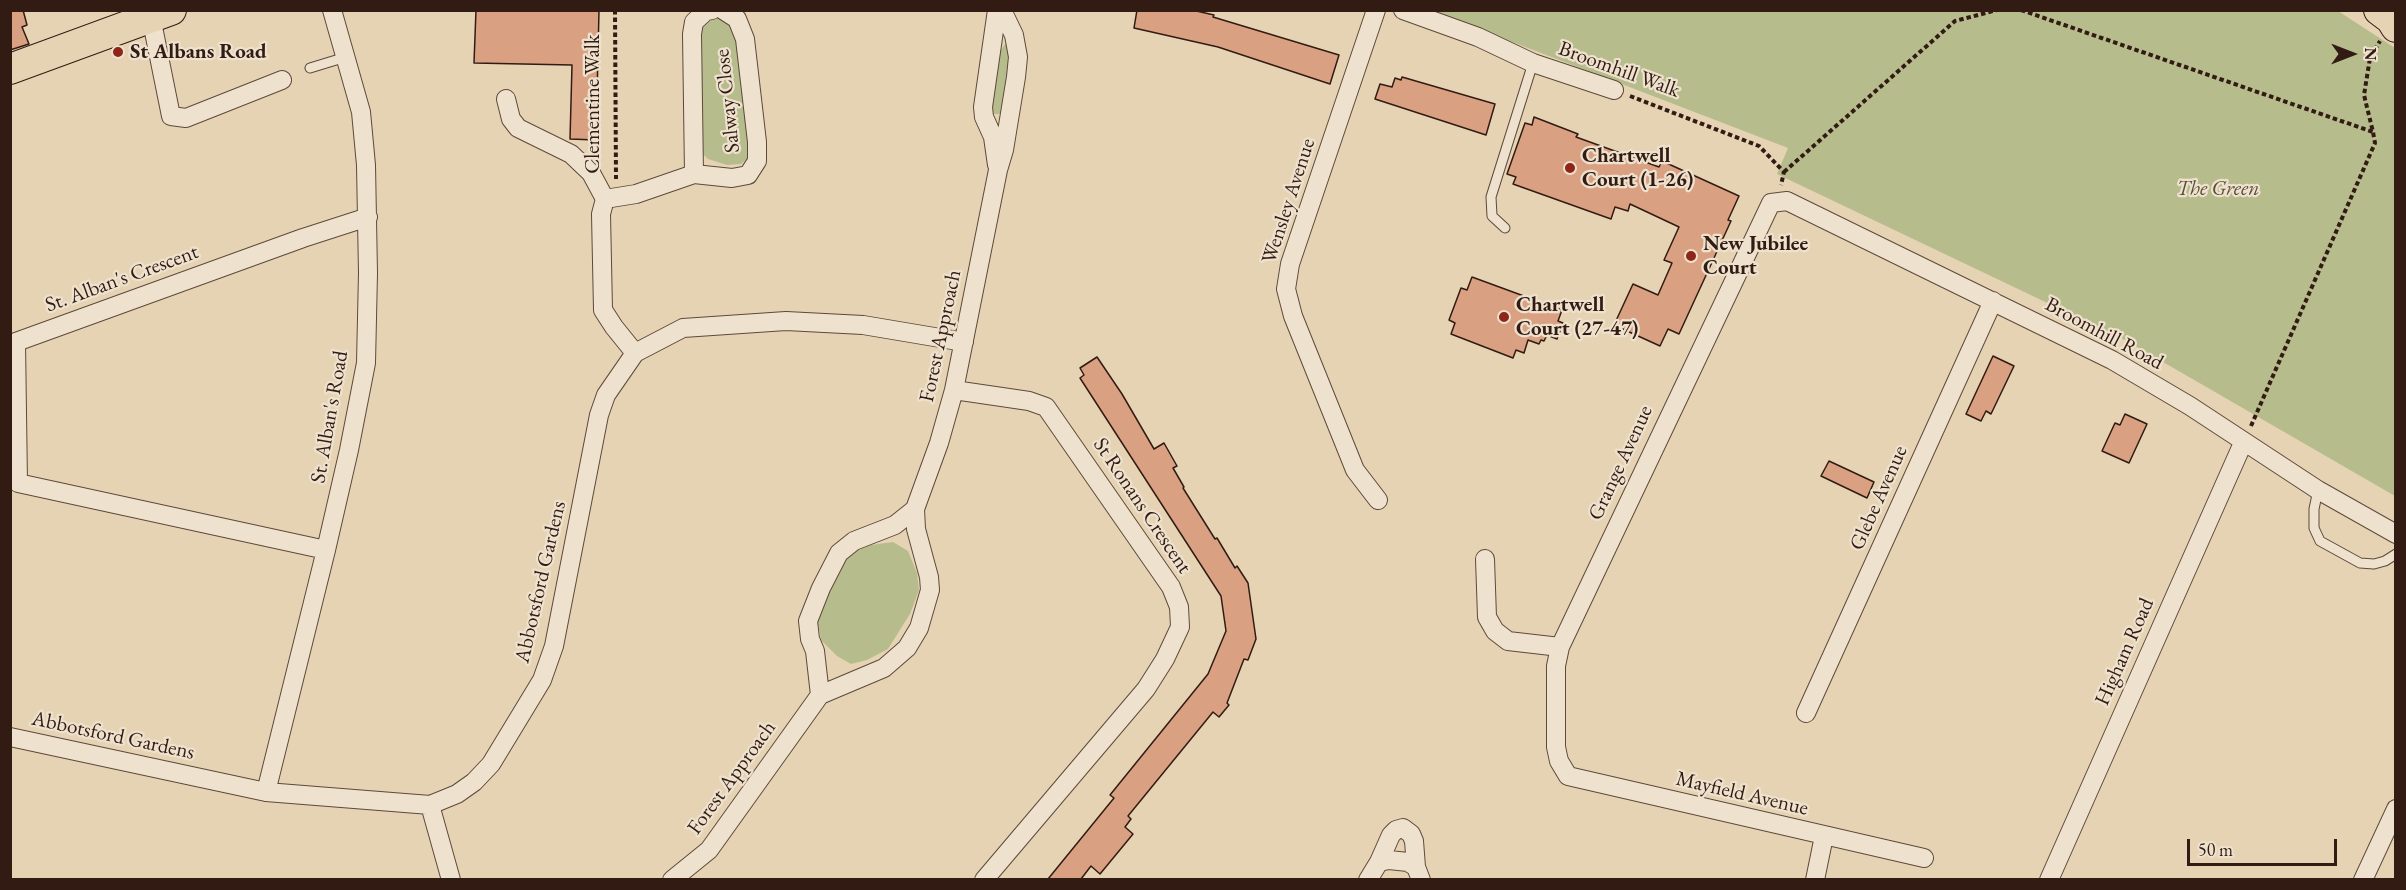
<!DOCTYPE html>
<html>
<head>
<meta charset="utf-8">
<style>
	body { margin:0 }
	#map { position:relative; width:2406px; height:890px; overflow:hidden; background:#e5d3b4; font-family:"EB Garamond",serif }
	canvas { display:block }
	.frame { position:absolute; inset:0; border:12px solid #311b13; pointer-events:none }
	.north { position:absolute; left:2322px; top:24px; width:60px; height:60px; -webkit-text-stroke:4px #eee2ce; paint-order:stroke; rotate:90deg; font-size:16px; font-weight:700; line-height:24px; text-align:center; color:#311b13 }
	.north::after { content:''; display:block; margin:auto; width:21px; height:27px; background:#311b13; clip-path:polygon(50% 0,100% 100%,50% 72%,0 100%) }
	.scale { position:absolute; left:2187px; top:839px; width:150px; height:27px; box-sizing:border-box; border:3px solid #311b13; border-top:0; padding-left:8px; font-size:18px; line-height:21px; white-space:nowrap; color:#311b13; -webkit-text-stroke:4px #eee2ce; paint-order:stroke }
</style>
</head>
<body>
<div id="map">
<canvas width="2406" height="890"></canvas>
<div class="frame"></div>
<div class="north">N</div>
<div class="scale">50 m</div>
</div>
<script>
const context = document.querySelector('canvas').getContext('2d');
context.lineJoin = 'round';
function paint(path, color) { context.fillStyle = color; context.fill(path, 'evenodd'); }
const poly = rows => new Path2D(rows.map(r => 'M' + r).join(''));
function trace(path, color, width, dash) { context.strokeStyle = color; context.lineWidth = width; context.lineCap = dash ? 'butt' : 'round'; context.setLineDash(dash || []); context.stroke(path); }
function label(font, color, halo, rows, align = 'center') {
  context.font = font + ' "EB Garamond",serif'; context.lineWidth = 4.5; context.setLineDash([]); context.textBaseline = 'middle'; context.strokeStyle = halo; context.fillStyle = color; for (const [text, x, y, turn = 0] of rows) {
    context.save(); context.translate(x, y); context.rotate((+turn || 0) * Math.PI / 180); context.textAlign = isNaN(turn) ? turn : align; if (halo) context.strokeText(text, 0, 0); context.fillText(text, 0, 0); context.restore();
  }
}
paint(poly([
	[1435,11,2338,11,2395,48,2395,496,2125,340,1777,174,1788,148,1445,16],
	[730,15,741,44,749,157,741,164,727,165,708,159,699,150,698,78,702,27,706,19],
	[1005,44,1011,46,1004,109,1000,114,993,114,990,106,1001,50],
	[893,542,908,551,917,573,919,590,910,614,888,649,867,660,851,664,837,656,821,640,817,618,837,574,851,553,871,545]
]), '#b6bc8c');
const building = poly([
	[10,10,23,10,27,25,22,27,29,44,10,50,10,10],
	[476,10,599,10,596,140,570,139,572,65,474,63,476,10],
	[1137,10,1192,10,1214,15,1213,17,1339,55,1330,84,1218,47,1134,28,1137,10],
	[1402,77,1495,104,1486,135,1375,99,1380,84,1392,87,1395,78,1401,80,1402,77],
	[1534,117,1578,134,1576,137,1659,167,1662,161,1739,196,1728,220,1731,221,1679,334,1668,329,1660,346,1614,325,1633,284,1658,295,1672,263,1664,260,1679,227,1630,204,1628,211,1615,207,1611,219,1513,184,1516,177,1507,174,1525,123,1532,125,1534,117],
	[1472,277,1562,310,1558,321,1563,323,1557,339,1547,335,1544,341,1541,340,1539,344,1528,340,1524,353,1516,350,1513,358,1451,334,1455,323,1449,320,1461,288,1467,290,1472,277],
	[1993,356,2014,366,1991,414,1986,411,1981,421,1966,414,1993,356],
	[1097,357,1122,394,1154,449,1164,443,1177,466,1173,468,1184,487,1183,488,1215,539,1217,538,1235,568,1237,566,1248,583,1256,639,1248,660,1244,659,1227,703,1229,705,1219,717,1213,712,1128,816,1131,819,1125,827,1133,834,1100,874,1091,866,1081,879,1048,879,1114,798,1110,795,1208,674,1226,631,1221,596,1080,378,1084,375,1080,368,1097,357],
	[2125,414,2147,424,2129,463,2102,451,2115,423,2120,425,2125,414],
	[1829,461,1874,482,1867,498,1821,476,1829,461]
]);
paint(building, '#d9a082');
trace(building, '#311b13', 1.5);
const service = poly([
	[310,68,346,57],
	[1505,228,1492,216,1491,197,1533,63],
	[2318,490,2314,509,2314,528,2320,541,2360,563,2374,564,2385,561,2396,554]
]);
const minor = poly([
	[1376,10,1290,264,1286,289,1293,316,1355,470,1378,500],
	[1403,10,1478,37,1533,63,1614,90],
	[151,17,171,116,186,118,282,80],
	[506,99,511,119,518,128,571,154,591,173,605,199],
	[997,165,993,137,984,117,983,107,997,10],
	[694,174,692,34,694,22,706,11,712,10],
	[635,353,614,327,603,310,601,214,605,199,636,194,694,174,732,178,748,175,757,161,757,142,745,39,737,19,723,10],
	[954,390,1029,401,1046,407,1171,587,1179,607,1180,627,1165,659,1146,689,984,880],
	[326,550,18,483,16,342,303,238,368,217],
	[1485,559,1487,617,1495,631,1508,641,1560,647],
	[820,695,815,651,810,639,808,621,821,588,839,553,854,541,895,525,915,509],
	[1806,713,1993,301],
	[10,737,266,792,430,805,457,794,474,782,491,764,542,680,554,646,599,415,606,395,635,353,683,328,786,321,863,325,964,342],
	[266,792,326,550,349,450,366,363,368,273,366,165,361,112,332,10],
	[430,805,451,880],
	[1924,858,1568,776,1559,761,1556,747,1556,666,1560,647,1771,203,1787,201,2112,360,2190,406,2318,490,2396,534],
	[1379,862,1391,835,1396,830,1403,828,1411,834,1414,841,1416,867],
	[672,880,709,850,820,695,884,668,907,648,919,628,930,590,929,577,916,529,915,509,939,443,954,390,998,170,1004,150,1016,77,1018,57,1014,35,1002,10],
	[1368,880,1379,862,1389,860,1408,862,1416,867,1421,880],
	[1815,880,1824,836],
	[2049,880,2243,443],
	[2363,880,2396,809]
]);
const primary = poly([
	[2379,10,2391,19,2396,27],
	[10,69,171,10]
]);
trace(service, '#5e493b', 11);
trace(minor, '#5e493b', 20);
trace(primary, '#311b13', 32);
trace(poly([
	[615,10,616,179],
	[2021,10,2373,132,2364,95,2370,58,2380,41],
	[1630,96,1759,146,1784,172,1781,185],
	[1784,172,1955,21,1997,10],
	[2251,426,2375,143,2373,132]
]), '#311b13', 4, [4.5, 3]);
trace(service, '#eee2ce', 9);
trace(minor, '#eee2ce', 18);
trace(primary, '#e5d3b4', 30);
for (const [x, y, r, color] of [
	[118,52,6,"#8f2418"],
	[1570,168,6,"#8f2418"],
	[1691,256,6,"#8f2418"],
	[1504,317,6,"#8f2418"]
]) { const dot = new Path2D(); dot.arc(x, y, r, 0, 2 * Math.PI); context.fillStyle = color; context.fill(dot); trace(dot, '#eee2ce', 2); }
label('bold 21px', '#311b13', '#eee2ce', [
	["St Albans Road",130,52],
	["Chartwell",1582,156],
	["Court (1-26)",1582,180],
	["New Jubilee",1703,244],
	["Court",1703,268],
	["Chartwell",1516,305],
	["Court (27-47)",1516,329]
], 'left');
label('21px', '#311b13', '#eee2ce', [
	["Broomhill Walk",1619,70,20],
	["Salway Close",728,101,-96],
	["Clementine Walk",593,104,-90],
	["Wensley Avenue",1289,201,-72],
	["St. Alban's Crescent",122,279,-20],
	["Broomhill Road",2104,334,28],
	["Forest Approach",941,336,-78],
	["St. Alban's Road",330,417,-80],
	["Grange Avenue",1621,463,-65],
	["Glebe Avenue",1879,498,-66],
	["St Ronans Crescent",1142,506,56],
	["Abbotsford Gardens",541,582,-77],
	["Higham Road",2125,652,-66],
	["Abbotsford Gardens",113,736,12],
	["Forest Approach",732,778,-54],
	["Mayfield Avenue",1742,794,13]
]);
label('italic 21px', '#594b37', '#eee2ce', [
	["The Green",2218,189]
]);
</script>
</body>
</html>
